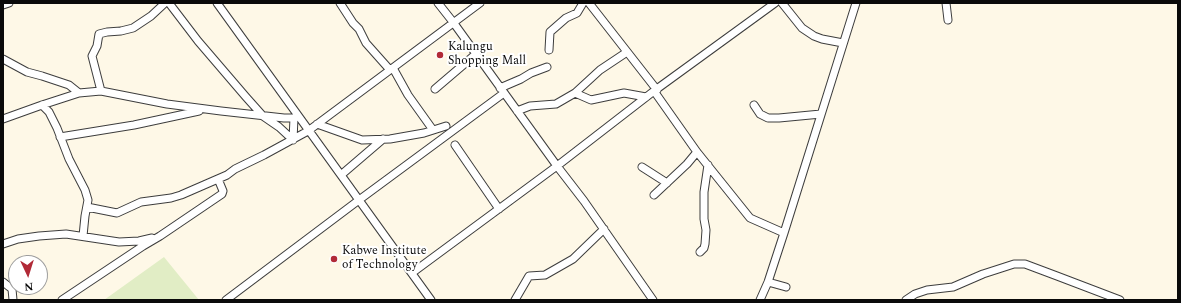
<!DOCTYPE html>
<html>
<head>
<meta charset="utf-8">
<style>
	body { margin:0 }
	#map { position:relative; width:1181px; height:303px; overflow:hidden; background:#fef8e7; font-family:Spectral,serif }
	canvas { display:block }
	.frame { position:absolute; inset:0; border:4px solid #0a0a0a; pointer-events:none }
	.north { position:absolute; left:8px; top:255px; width:40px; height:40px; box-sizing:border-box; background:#fff; border:1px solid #9d9d9d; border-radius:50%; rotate:176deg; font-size:11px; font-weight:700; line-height:16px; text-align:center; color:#0a0a0a }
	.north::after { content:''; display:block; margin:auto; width:14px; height:18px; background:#b12a37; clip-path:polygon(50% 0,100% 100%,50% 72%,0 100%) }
</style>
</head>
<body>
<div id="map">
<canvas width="1181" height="303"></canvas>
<div class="frame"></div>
<div class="north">N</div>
</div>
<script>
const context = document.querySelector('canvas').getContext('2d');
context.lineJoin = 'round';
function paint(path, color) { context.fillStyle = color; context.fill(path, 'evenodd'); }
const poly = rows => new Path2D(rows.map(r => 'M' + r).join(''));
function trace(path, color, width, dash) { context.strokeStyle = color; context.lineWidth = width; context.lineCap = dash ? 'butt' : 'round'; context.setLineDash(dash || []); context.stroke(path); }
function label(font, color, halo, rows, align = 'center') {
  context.font = font + ' Spectral,serif'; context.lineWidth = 4; context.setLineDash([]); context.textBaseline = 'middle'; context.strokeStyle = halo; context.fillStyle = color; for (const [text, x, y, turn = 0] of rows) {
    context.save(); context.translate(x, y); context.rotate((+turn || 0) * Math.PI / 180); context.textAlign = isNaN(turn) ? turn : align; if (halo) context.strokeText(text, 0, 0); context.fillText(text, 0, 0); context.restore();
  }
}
paint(poly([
	[164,257,199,300,104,300]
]), '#e1edc5');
const minor = poly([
	[169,3,198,41,246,97,263,116,279,127,293,140],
	[217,3,431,300],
	[340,3,353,23,359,29,366,43,390,70],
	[438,3,453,22,557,166,584,201,653,300],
	[589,3,657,90],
	[782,3,802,28,814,36,822,39,843,43],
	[946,3,948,20],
	[3,5,9,3],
	[549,50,550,32,566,18,577,13,583,3],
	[3,59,27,72,42,76,69,85,79,93,101,91,167,104,221,111,284,118,294,118,298,116],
	[393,68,408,95,433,130],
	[500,88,521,79,531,73,547,67],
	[435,89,476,54],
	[101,91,92,56,97,46,99,34,107,32,121,31,133,28,151,16,165,3],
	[654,91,697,152,750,218,784,233],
	[575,93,600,70,627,52],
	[42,105,49,112,57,128,69,159,85,190,88,200,85,216,83,236],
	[754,105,760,114,768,118,779,118,821,114],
	[517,111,530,106,556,104,575,93,591,100,624,93,646,97],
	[3,119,42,105,79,93],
	[317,124,362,140,390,139,424,133,446,126],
	[60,137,134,125,199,111],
	[293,140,294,118],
	[455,145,499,209],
	[642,167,667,183],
	[341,175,383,139],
	[654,195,687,164,697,152],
	[87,207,117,213,141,202,171,198,181,195,227,175,235,169,264,155,308,131,480,3],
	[3,244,18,239,39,236,66,234,119,242,139,241,152,238],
	[700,252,704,248,705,244,706,230,704,219,704,192,708,165],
	[412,273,557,166,654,91,775,3],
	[3,282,12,289,13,300],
	[768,282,786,287],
	[62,300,143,246,160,236,222,194,223,191,218,179],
	[226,300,359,200,504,93],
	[515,300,529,276,545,275,573,259,604,229],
	[760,300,768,282,784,233,856,3],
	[906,300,915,294,927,290,953,287,983,274,1014,264,1025,264,1057,276,1120,300]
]);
trace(minor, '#3d3d3d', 9);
trace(minor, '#fff', 7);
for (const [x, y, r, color] of [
	[440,55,4,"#b12a37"],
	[334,259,4,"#b12a37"]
]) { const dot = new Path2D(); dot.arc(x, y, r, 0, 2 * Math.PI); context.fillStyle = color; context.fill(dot); trace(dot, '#fff', 1.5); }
label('12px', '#0a0a0a', '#fff', [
	["Kalungu",448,48],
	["Shopping Mall",448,62],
	["Kabwe Institute",342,252],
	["of Technology",342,266]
], 'left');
</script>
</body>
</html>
